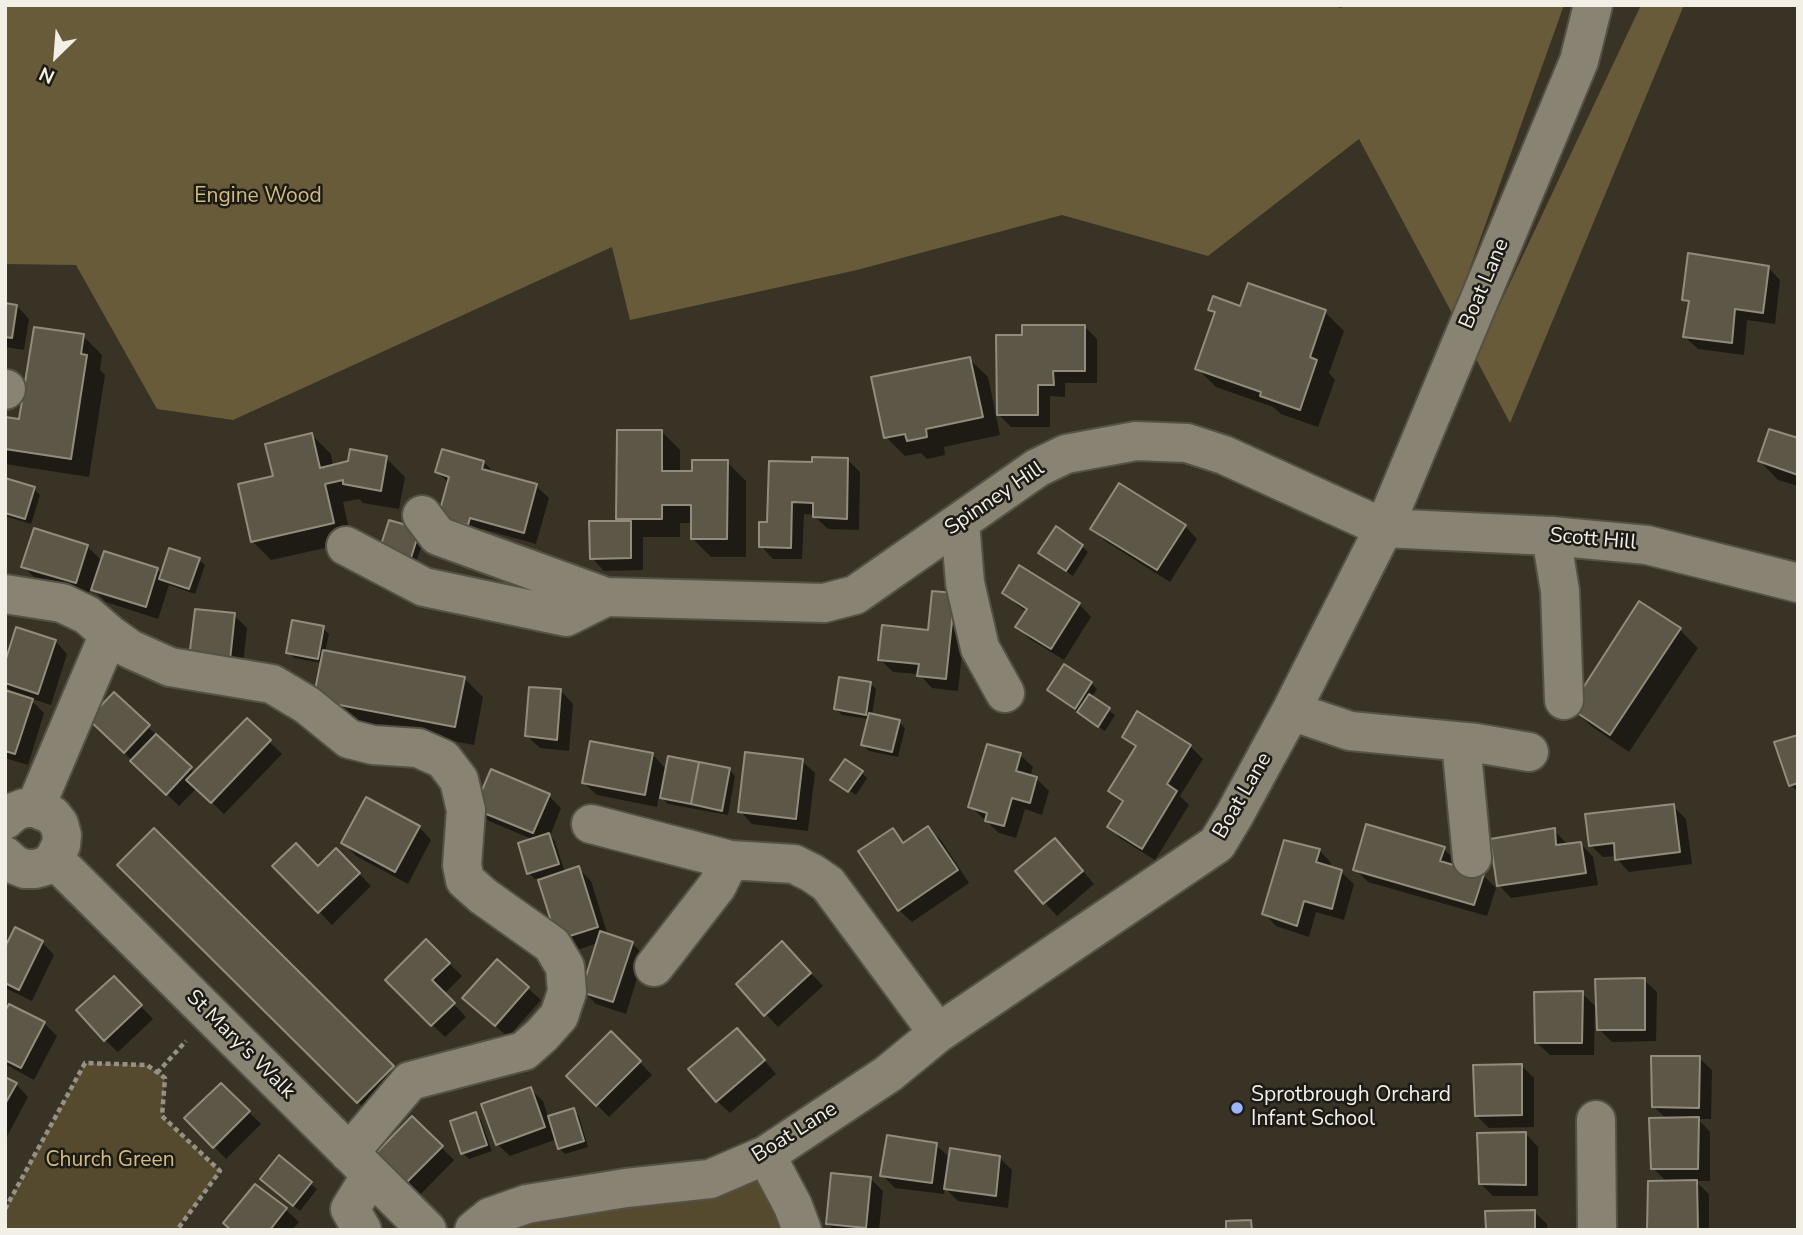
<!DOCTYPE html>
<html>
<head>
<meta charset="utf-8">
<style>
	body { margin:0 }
	#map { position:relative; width:1803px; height:1235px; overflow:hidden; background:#383325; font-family:"Nunito Sans",sans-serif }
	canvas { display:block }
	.frame { position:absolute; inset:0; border:7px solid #f2efe6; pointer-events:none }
	.north { position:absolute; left:21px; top:21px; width:70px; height:70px; -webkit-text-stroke:5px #1d1b15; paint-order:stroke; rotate:205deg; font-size:19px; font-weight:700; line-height:28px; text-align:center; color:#f2efe6 }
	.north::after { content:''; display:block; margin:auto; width:24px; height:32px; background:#f2efe6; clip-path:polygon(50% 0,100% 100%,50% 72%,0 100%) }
</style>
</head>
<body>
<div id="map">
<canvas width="1803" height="1235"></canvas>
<div class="frame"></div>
<div class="north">N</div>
</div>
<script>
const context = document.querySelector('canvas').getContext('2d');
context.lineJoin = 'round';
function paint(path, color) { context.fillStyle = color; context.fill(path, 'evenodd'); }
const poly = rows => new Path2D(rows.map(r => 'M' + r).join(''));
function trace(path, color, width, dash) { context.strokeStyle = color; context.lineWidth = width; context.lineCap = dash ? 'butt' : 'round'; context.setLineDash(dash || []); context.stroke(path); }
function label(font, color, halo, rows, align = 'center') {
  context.font = font + ' "Nunito Sans",sans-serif'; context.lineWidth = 5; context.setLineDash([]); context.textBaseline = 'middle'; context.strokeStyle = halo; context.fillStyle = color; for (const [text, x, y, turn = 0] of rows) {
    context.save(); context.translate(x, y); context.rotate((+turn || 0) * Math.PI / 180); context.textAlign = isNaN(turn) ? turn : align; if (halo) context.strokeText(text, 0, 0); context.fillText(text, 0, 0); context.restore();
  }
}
paint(poly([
	[85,1063,147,1065,165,1078,162,1116,220,1171,177,1230,5,1230,5,1209],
	[766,1155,802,1230,474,1230]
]), '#554a2d');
paint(poly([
	[5,5,1336,5,1340,8,1348,5,1564,5,1453,315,1359,139,1208,256,1062,215,857,270,630,320,612,247,233,420,157,409,76,265,5,264],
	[1641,5,1684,5,1510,423,1475,357]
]), '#685b3a');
paint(poly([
	[1768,267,1780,280,1775,324,1747,320,1744,355,1698,349,1685,337,1690,305,1684,299],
	[5,305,17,306,29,319,24,350,5,347],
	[1242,308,1325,312,1344,331,1329,373,1335,380,1318,427,1281,414,1273,407,1216,387,1197,368,1216,315,1210,310],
	[1084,326,1097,339,1097,383,1065,383,1065,397,1050,396,1050,427,1011,427,998,414,1024,337],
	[83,336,102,355,100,370,105,375,89,477,5,464,5,418,21,421],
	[969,359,988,377,1000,435,944,447,945,455,927,459,921,453,905,456,886,437],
	[662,432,680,450,680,473,694,473,727,462,746,481,746,557,711,557,693,539,693,523,680,523,680,537,643,537,643,570,604,571,592,558,622,523,618,518],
	[312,435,331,454,333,466,386,458,405,477,399,509,363,503,359,499,343,502,352,542,271,560,253,542,240,485,275,478],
	[1798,439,1798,486,1778,480,1760,461],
	[848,460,860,472,859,530,828,529,815,517,815,515,804,514,802,559,773,559,761,546,814,463],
	[484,462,495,474,536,486,549,498,536,544,482,529,480,536,452,529,449,483,437,472],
	[6,480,34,489,40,495,31,524,5,516],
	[390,522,425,537,415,565,387,556],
	[1185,526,1197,539,1170,582,1105,541,1092,528],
	[87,546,102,561,157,569,162,575,199,560,205,565,195,594,169,585,158,619,106,602,91,587,88,595,36,579,23,566],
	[1082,546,1088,552,1073,576,1047,558],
	[934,593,967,607,958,691,932,688,919,674,893,672,880,659,930,632],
	[1004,593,1079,604,1091,617,1064,660,1030,639,1017,627,1027,612,1017,605],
	[234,615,247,628,241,682,202,678],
	[323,628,329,634,325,652,464,678,483,697,474,745,334,718,322,663,294,658,288,652],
	[1680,630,1698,648,1629,752,1591,726,1572,708],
	[55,641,67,654,51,705,29,698,44,713,28,765,5,758,5,692,16,696,5,685,5,667],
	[870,683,876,689,872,715,899,722,905,728,898,757,869,751,863,745,869,719,842,715,836,709],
	[1091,683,1097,689,1091,698,1115,715,1105,731,1085,718,1049,690],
	[561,691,573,704,569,751,540,748,527,736],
	[114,694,195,773,247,720,282,754,224,814,197,788,179,806,90,719],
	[1124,736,1190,746,1203,759,1180,796,1189,805,1155,860,1121,839,1109,827,1123,804,1111,791,1137,749],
	[652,754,667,770,730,770,735,776,728,815,668,804,659,795,657,807,597,795,584,783],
	[1020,755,1033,767,1030,777,1037,779,1049,791,1042,815,1025,809,1016,838,999,833,970,806],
	[802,761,815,773,808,831,752,824,740,811],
	[862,773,867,778,856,795,837,782],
	[1795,782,1795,786,1798,785,1798,792,1791,785],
	[549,796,561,808,550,836,555,841,565,873,578,868,591,881,608,936,632,943,644,956,626,1014,596,1004,583,991,598,943,571,952,559,939,539,878,535,879,529,873,534,840,489,821,476,808],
	[1673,806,1686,819,1692,864,1629,872,1617,859,1617,856,1603,857,1590,845],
	[419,827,431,840,408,884,356,856,344,843],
	[928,828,941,840,969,883,912,922,899,910,892,830,905,843],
	[1554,830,1566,843,1567,846,1581,844,1593,857,1598,885,1511,898,1499,885],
	[154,831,411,1086,377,1121,119,865],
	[1444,849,1456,861,1454,867,1483,875,1496,888,1487,916,1368,882,1355,869],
	[336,850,371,886,332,925,275,866,318,868],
	[1319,850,1331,863,1330,868,1341,872,1354,884,1344,920,1316,912,1309,937,1276,926,1264,913],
	[1067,852,1094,884,1057,916,1017,872],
	[426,941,462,976,444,994,466,1017,445,1037,387,980],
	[42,942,54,955,32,1001,5,988,5,951],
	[794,956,823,986,778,1027,738,984],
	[497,961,541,1000,508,1037,477,1010],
	[114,979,153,1019,118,1052,105,1040],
	[1644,980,1657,992,1656,1041,1612,1042,1599,1029],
	[1582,993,1595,1006,1594,1055,1550,1055,1537,1043],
	[10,1006,44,1023,57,1036,34,1080,5,1064,5,1015],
	[611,1033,652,1075,609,1117,568,1076],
	[749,1042,776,1074,730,1113,717,1101],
	[1699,1058,1712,1070,1711,1119,1698,1119,1710,1132,1710,1181,1695,1181,1709,1194,1709,1230,1649,1230,1667,1182,1653,1168,1667,1119,1654,1107],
	[1521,1065,1534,1078,1534,1127,1489,1128,1476,1115],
	[5,1079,16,1084,28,1097,5,1140],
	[221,1085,261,1124,226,1159,187,1118],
	[530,1089,543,1101,548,1117,573,1110,579,1116,588,1147,565,1154,559,1148,557,1139,510,1156,497,1144],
	[476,1114,481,1120,492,1151,469,1159,463,1153],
	[412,1119,454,1160,420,1195,378,1154],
	[1526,1134,1538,1147,1538,1196,1493,1196,1481,1184],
	[936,1145,950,1158,1000,1158,1012,1170,1008,1208,958,1201,945,1188,944,1194,895,1188,882,1175],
	[279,1158,317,1189,300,1211,268,1185],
	[871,1179,883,1191,879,1230,834,1230,827,1223],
	[255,1186,286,1210,299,1222,292,1230,232,1230],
	[1534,1212,1547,1224,1547,1230,1488,1230]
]), '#0007');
const building = poly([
	[1688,253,1769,266,1763,313,1735,309,1732,343,1683,337,1689,301,1682,300,1688,253],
	[1248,283,1326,310,1310,357,1317,360,1300,410,1260,396,1261,392,1195,369,1215,312,1208,310,1213,296,1240,306,1248,283],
	[5,303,17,305,12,338,5,337,5,303],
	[1022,325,1085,325,1085,371,1053,371,1054,385,1038,385,1038,415,997,415,996,335,1022,335,1022,325],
	[34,327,84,334,81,354,87,355,71,459,5,449,5,417,19,419,34,327],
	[970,357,983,417,926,429,927,437,907,441,905,434,884,438,871,377,970,357],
	[1769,429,1798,438,1798,475,1758,461,1769,429],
	[617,430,662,430,662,471,692,471,692,460,728,460,727,539,691,539,691,505,662,505,662,519,616,519,617,430],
	[312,433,320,468,348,461,350,449,387,456,381,491,343,484,343,480,325,484,334,523,251,542,238,484,273,476,265,444,312,433],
	[442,449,484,461,482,469,537,484,524,533,470,518,468,525,438,517,449,477,435,472,442,449],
	[812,457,848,458,847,519,813,517,813,503,792,502,791,548,759,547,759,522,767,522,769,461,812,462,812,457],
	[5,478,35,487,25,519,5,513,5,478],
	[1119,483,1186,525,1157,570,1090,529,1119,483],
	[389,520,420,529,410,561,379,551,389,520],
	[589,521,631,521,631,558,590,559,589,521],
	[1056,526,1083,545,1066,571,1038,553,1056,526],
	[34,528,88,545,76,583,21,567,34,528],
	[169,548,200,558,189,589,159,579,169,548],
	[104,551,158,568,146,607,91,590,104,551],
	[1019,565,1080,603,1051,649,1015,627,1027,609,1002,593,1019,565],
	[932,591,955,593,946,679,917,676,919,664,878,660,882,625,928,630,932,591],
	[1639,601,1681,628,1610,735,1570,708,1639,601],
	[195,609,235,613,229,670,188,666,195,609],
	[292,620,324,626,318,659,286,653,292,620],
	[16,627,56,640,38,694,5,683,5,662,16,627],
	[323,650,465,677,455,727,313,700,323,650],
	[1064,664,1092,682,1075,709,1047,690,1064,664],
	[839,677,871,682,866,715,834,709,839,677],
	[529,687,561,689,557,740,525,736,529,687],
	[5,690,33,699,15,754,5,751,5,690],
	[114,692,150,725,124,753,88,719,114,692],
	[1089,694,1110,708,1098,727,1077,712,1089,694],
	[1137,711,1191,745,1167,784,1177,791,1142,849,1107,827,1123,801,1108,791,1136,746,1122,737,1137,711],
	[869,713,900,720,892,752,861,745,869,713],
	[247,718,271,740,211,803,186,780,247,718],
	[156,734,192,767,166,795,130,761,156,734],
	[1798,735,1798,783,1789,786,1774,742,1798,735],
	[590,741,653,753,645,795,582,783,590,741],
	[987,744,1021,753,1016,771,1037,777,1030,803,1012,798,1004,826,985,821,987,813,968,807,987,744],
	[745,752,803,759,796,819,738,812,745,752],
	[668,756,699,762,691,804,660,798,668,756],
	[845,759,863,771,848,792,830,780,845,759],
	[699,762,730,768,722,811,691,804,699,762],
	[491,769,550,794,533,833,474,809,491,769],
	[366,797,420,826,395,872,341,843,366,797],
	[1674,804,1680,852,1615,860,1614,843,1589,846,1585,814,1674,804],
	[1366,824,1445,847,1440,861,1484,874,1474,905,1353,870,1366,824],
	[928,826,958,870,898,911,858,851,893,828,903,843,928,826],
	[154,828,394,1066,357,1103,117,865,154,828],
	[1555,828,1556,845,1581,842,1586,873,1497,886,1490,839,1555,828],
	[549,833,559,864,527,874,518,843,549,833],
	[1055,838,1083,871,1043,904,1015,871,1055,838],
	[1284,840,1320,849,1316,862,1342,870,1332,909,1304,901,1297,926,1262,914,1284,840],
	[296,843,318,866,336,848,360,873,318,913,272,866,296,843],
	[579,866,598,927,557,940,538,880,579,866],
	[15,927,43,941,19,990,5,983,5,947,15,927],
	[600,931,633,942,613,1002,581,992,600,931],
	[426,939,450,963,432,980,455,1003,431,1026,385,980,426,939],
	[782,941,811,973,764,1016,736,984,782,941],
	[497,959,529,987,495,1026,462,998,497,959],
	[114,976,142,1005,104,1041,76,1010,114,976],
	[1645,978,1645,1030,1597,1030,1595,979,1645,978],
	[1583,991,1582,1043,1535,1043,1534,992,1583,991],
	[9,1004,45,1022,21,1068,5,1060,5,1011,9,1004],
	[737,1028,765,1060,716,1102,688,1069,737,1028],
	[611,1031,641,1061,596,1106,566,1076,611,1031],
	[1651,1056,1700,1056,1699,1108,1652,1107,1651,1056],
	[1522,1064,1522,1115,1475,1116,1473,1065,1522,1064],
	[5,1077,17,1083,5,1104,5,1077],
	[221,1083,250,1111,213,1148,184,1118,221,1083],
	[531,1087,545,1127,496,1145,481,1104,531,1087],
	[574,1108,584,1141,558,1149,548,1116,574,1108],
	[476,1112,487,1145,461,1154,450,1121,476,1112],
	[412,1116,443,1146,406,1183,375,1154,412,1116],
	[1699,1117,1698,1169,1651,1169,1649,1118,1699,1117],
	[1526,1132,1526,1185,1479,1184,1477,1133,1526,1132],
	[887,1135,937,1143,932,1183,880,1176,887,1135],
	[950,1148,1000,1156,996,1196,944,1189,950,1148],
	[279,1155,312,1182,293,1206,260,1179,279,1155],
	[831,1173,871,1177,866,1228,826,1224,831,1173],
	[1697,1180,1698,1230,1647,1230,1648,1181,1697,1180],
	[255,1184,287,1208,270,1230,231,1230,223,1223,255,1184],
	[1535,1210,1535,1230,1486,1230,1485,1211,1535,1210],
	[1251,1220,1252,1230,1226,1230,1226,1221,1251,1220]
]);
paint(building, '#5d5748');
trace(building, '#928c7c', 2);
const minor = poly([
	[5,390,6,389],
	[422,515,438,536,606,597,824,603,855,595,1037,468,1066,454,1136,441,1187,443,1224,455,1384,528,1551,536,1647,545,1798,583],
	[960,522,965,583,980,648,1005,693],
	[1551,536,1560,591,1564,700],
	[346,546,424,587,566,617,606,597],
	[5,594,62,603,87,615,109,634,130,649,170,667,272,684,307,705,349,739,373,745,418,748,443,759,459,780,466,810,462,865,465,880,483,896,552,945,565,967,567,992,559,1016,542,1035,524,1051,410,1081,349,1153],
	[1291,711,1350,731,1476,743,1529,752],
	[1461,742,1472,858],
	[35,808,109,634],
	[5,820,14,812,24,808,35,808,52,815,59,824,62,835,61,845,54,859,46,866,35,869,25,869,15,865,5,856],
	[591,824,730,860,794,864,812,873,828,884,938,1033],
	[54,859,427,1230],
	[654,967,717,886,730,860],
	[1596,1120,1597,1230],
	[766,1155,793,1206,802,1230],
	[362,1230,350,1209,371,1175],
	[474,1230,490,1217,527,1204,626,1188,710,1179,766,1155,888,1074,938,1033,1217,844,1235,814,1291,711,1384,528,1579,61,1593,5]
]);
trace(minor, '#565146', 42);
trace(poly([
	[157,1073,186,1041],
	[5,1209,85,1063,147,1065,165,1078,162,1116,220,1171,177,1230]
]), '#959186', 4.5, [5, 3.5]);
trace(minor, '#888373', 38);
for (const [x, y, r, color] of [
	[1237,1108,7,"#9cb4fd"]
]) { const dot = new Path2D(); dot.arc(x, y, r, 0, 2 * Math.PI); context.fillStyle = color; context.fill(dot); trace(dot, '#1d1b15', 2.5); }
label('21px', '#d3bc80', '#1d1b15', [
	["Engine Wood",258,197],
	["Church Green",110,1161]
]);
label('21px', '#f2efe6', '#1d1b15', [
	["Boat Lane",1485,284,-67],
	["Spinney Hill",995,499,-34],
	["Scott Hill",1593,540,5],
	["Boat Lane",1243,796,-60],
	["St Mary's Walk",240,1045,45],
	["Boat Lane",795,1133,-32]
]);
label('21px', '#f2efe6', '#1d1b15', [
	["Sprotbrough Orchard",1251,1096],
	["Infant School",1251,1120]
], 'left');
</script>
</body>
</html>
